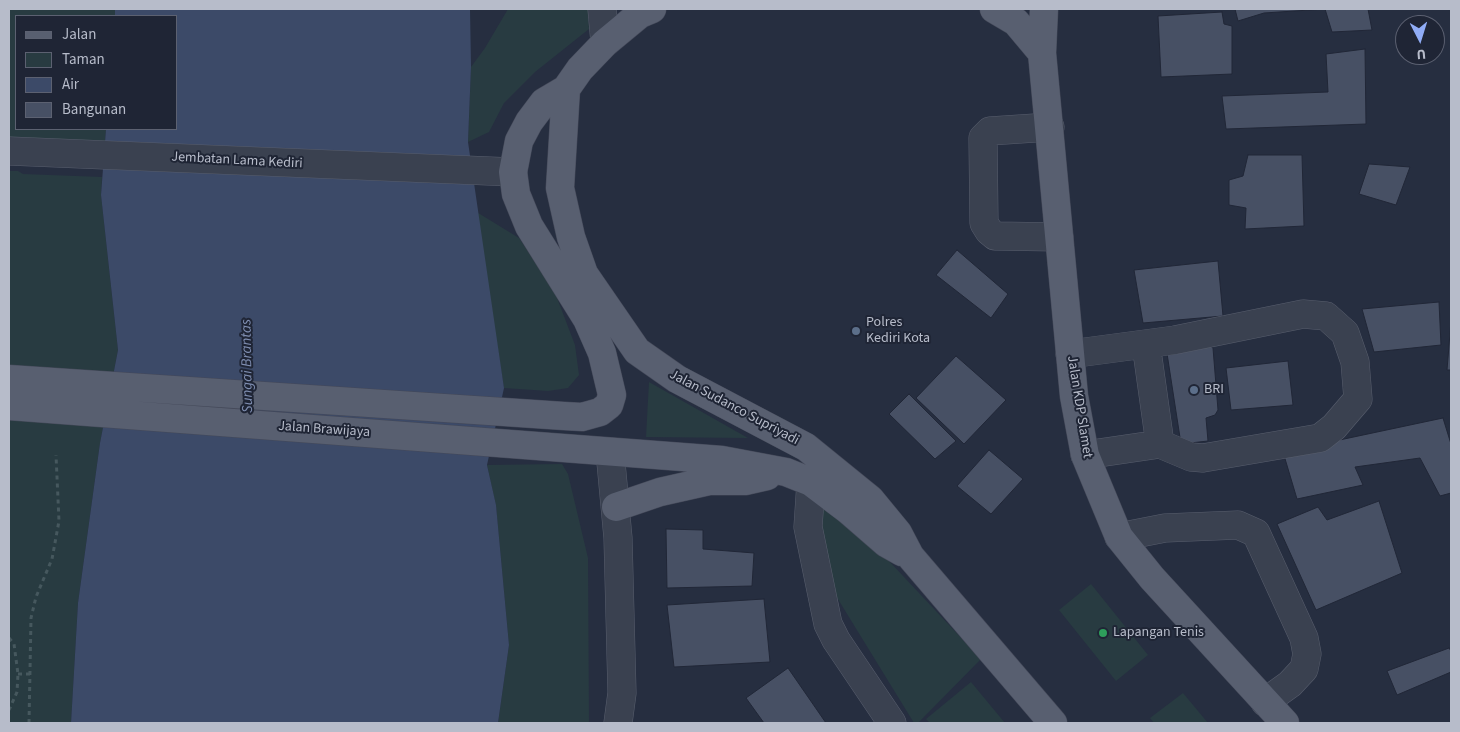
<!DOCTYPE html>
<html>
<head>
<meta charset="utf-8">
<style>
	body { margin:0 }
	#map { position:relative; width:1460px; height:732px; overflow:hidden; background:#262e40; font-family:"Source Sans 3",sans-serif }
	canvas { display:block }
	.frame { position:absolute; inset:0; border:10px solid #b7bcca; pointer-events:none }
	.legend { position:absolute; left:15px; top:15px; width:162px; height:115px; box-sizing:border-box; background:#1f2535; border:1px solid #5c6171; margin:0; padding:6px 9px; list-style:none; font-size:15px; color:#b7bcca }
	.legend li { display:flex; align-items:center; gap:10px; height:25px }
	.legend b { width:25px; border:1px solid #5c6171 }
	.north { position:absolute; left:1395px; top:15px; width:50px; height:50px; box-sizing:border-box; background:#1f2535; border:1px solid #5c6171; border-radius:50%; rotate:175deg; font-size:14px; font-weight:700; line-height:20px; text-align:center; color:#b7bcca }
	.north::after { content:''; display:block; margin:auto; width:18px; height:22px; background:#90acf6; clip-path:polygon(50% 0,100% 100%,50% 72%,0 100%) }
</style>
</head>
<body>
<div id="map">
<canvas width="1460" height="732"></canvas>
<div class="frame"></div>
<ul class="legend">
<li><b style="height:6px;background:#585f70"></b>Jalan</li>
<li><b style="height:14px;background:#283b41"></b>Taman</li>
<li><b style="height:14px;background:#3c4a68"></b>Air</li>
<li><b style="height:14px;background:#475064"></b>Bangunan</li>
</ul>
<div class="north">U</div>
</div>
<script>
const context = document.querySelector('canvas').getContext('2d');
context.lineJoin = 'round';
function paint(path, color) { context.fillStyle = color; context.fill(path, 'evenodd'); }
const poly = rows => new Path2D(rows.map(r => 'M' + r).join(''));
function trace(path, color, width, dash) { context.strokeStyle = color; context.lineWidth = width; context.lineCap = dash ? 'butt' : 'round'; context.setLineDash(dash || []); context.stroke(path); }
function label(font, color, halo, rows, align = 'center') {
  context.font = font + ' "Source Sans 3",sans-serif'; context.lineWidth = 4; context.setLineDash([]); context.textBaseline = 'middle'; context.strokeStyle = halo; context.fillStyle = color; for (const [text, x, y, turn = 0] of rows) {
    context.save(); context.translate(x, y); context.rotate((+turn || 0) * Math.PI / 180); context.textAlign = isNaN(turn) ? turn : align; if (halo) context.strokeText(text, 0, 0); context.fillText(text, 0, 0); context.restore();
  }
}
paint(poly([
	[9,9,115,9,115,16,16,16,16,129,106,129,105,142,9,138],
	[508,9,588,9,589,29,535,72,504,103,489,132,468,142,471,67,485,48],
	[9,171,18,171,23,174,102,177,101,195,118,350,100,443,78,603,71,723,9,723],
	[475,211,519,238,554,290,575,345,579,375,568,388,548,391,504,388],
	[649,382,748,438,646,437],
	[562,464,568,474,588,558,589,723,498,723,509,645,496,506,487,465],
	[819,502,842,511,981,659,918,723,914,723,817,565],
	[1091,584,1148,655,1116,681,1059,610],
	[971,682,1005,723,930,723,926,719],
	[1183,693,1208,723,1154,723,1150,718]
]), '#283b41');
paint(poly([
	[115,9,470,9,471,67,468,142,504,388,487,465,496,505,509,645,498,723,71,723,78,603,100,443,118,350,101,195,106,129,176,129,176,16,115,16]
]), '#3c4a68');
const building = poly([
	[1235,9,1368,9,1372,30,1332,32,1325,9,1264,13,1238,21,1235,9],
	[1222,12,1224,24,1232,26,1232,74,1161,77,1158,16,1222,12],
	[1365,49,1366,124,1226,129,1222,96,1328,92,1326,54,1365,49],
	[1248,155,1302,155,1304,226,1245,229,1246,208,1229,205,1229,180,1243,176,1248,155],
	[1369,164,1410,167,1396,205,1359,194,1369,164],
	[957,250,1008,294,991,318,936,275,957,250],
	[1218,261,1223,316,1143,323,1134,270,1218,261],
	[1439,302,1441,345,1374,352,1362,309,1439,302],
	[1451,321,1451,370,1447,370,1451,321],
	[1202,340,1213,348,1218,410,1215,415,1206,418,1208,441,1181,444,1166,347,1202,340],
	[956,356,1006,400,964,444,916,398,956,356],
	[1288,361,1293,405,1231,410,1226,368,1288,361],
	[909,394,956,441,935,459,889,414,909,394],
	[1443,418,1451,444,1451,493,1440,496,1420,458,1355,467,1363,485,1297,499,1283,452,1443,418],
	[989,450,1023,479,991,514,957,486,989,450],
	[1379,501,1402,573,1316,610,1277,524,1318,507,1327,520,1379,501],
	[666,529,703,530,703,549,754,553,752,586,667,588,666,529],
	[764,599,770,662,674,667,667,605,764,599],
	[1449,648,1451,651,1451,672,1397,695,1387,671,1449,648],
	[788,668,826,723,764,723,746,698,788,668]
]);
paint(building, '#475064');
trace(building, '#212737', 1);
const minor = poly([
	[602,9,605,43],
	[1050,127,990,131,983,138,984,223,989,231,995,236,1059,237],
	[9,151,513,172],
	[1146,344,1160,444],
	[1070,354,1175,340,1303,314,1326,316,1345,333,1355,362,1358,399,1334,427,1320,438,1203,458,1191,457,1160,444,1085,455],
	[610,452,618,538,622,693,618,723],
	[811,482,808,527,828,624,836,640,892,723],
	[1119,537,1165,528,1238,525,1256,533,1304,638,1307,654,1304,669,1290,684,1265,702]
]);
const major = poly([
	[652,9,640,14,605,43,580,69,566,89,560,188,571,237,584,274,637,351,677,379,806,447,870,499,898,533,910,556,1053,723],
	[994,9,1016,22,1042,53],
	[1044,9,1042,53,1074,396,1085,455,1119,537,1152,578,1285,723],
	[9,379,564,416,582,417,600,412,609,405,612,395,602,353,587,319,529,226,516,194,513,172,519,141,529,122,544,102,566,89],
	[9,406,722,460,786,472,811,482,848,510,886,543,902,552],
	[616,507,660,492,709,481,745,481,767,476]
]);
trace(minor, '#585e6d', 29);
trace(major, '#444959', 29);
trace(poly([
	[9,638,14,644,18,674,17,692,9,710],
	[18,674,30,674],
	[29,723,31,618,36,597,52,559,59,521,56,455]
]), '#46585e', 3, [4, 4]);
trace(minor, '#3a4150', 28);
trace(major, '#585f70', 28);
for (const [x, y, r, color] of [
	[856,331,5,"#5c6f8a"],
	[1194,390,5,"#5c6f8a"],
	[1103,633,5,"#2e9e5b"]
]) { const dot = new Path2D(); dot.arc(x, y, r, 0, 2 * Math.PI); context.fillStyle = color; context.fill(dot); trace(dot, '#1f2535', 2); }
label('14px', '#b7bcca', '#1f2535', [
	["Jembatan Lama Kediri",237,161,3],
	["Jalan KDP Slamet",1079,407,81],
	["Jalan Sudanco Supriyadi",734,408,28],
	["Jalan Brawijaya",324,430,4]
]);
label('14px', '#b7bcca', '#1f2535', [
	["Polres",866,323],
	["Kediri Kota",866,339],
	["BRI",1204,390],
	["Lapangan Tenis",1113,633]
], 'left');
label('italic 15px', '#7f8eb1', '#1f2535', [
	["Sungai Brantas",248,366,-91]
]);
</script>
</body>
</html>
